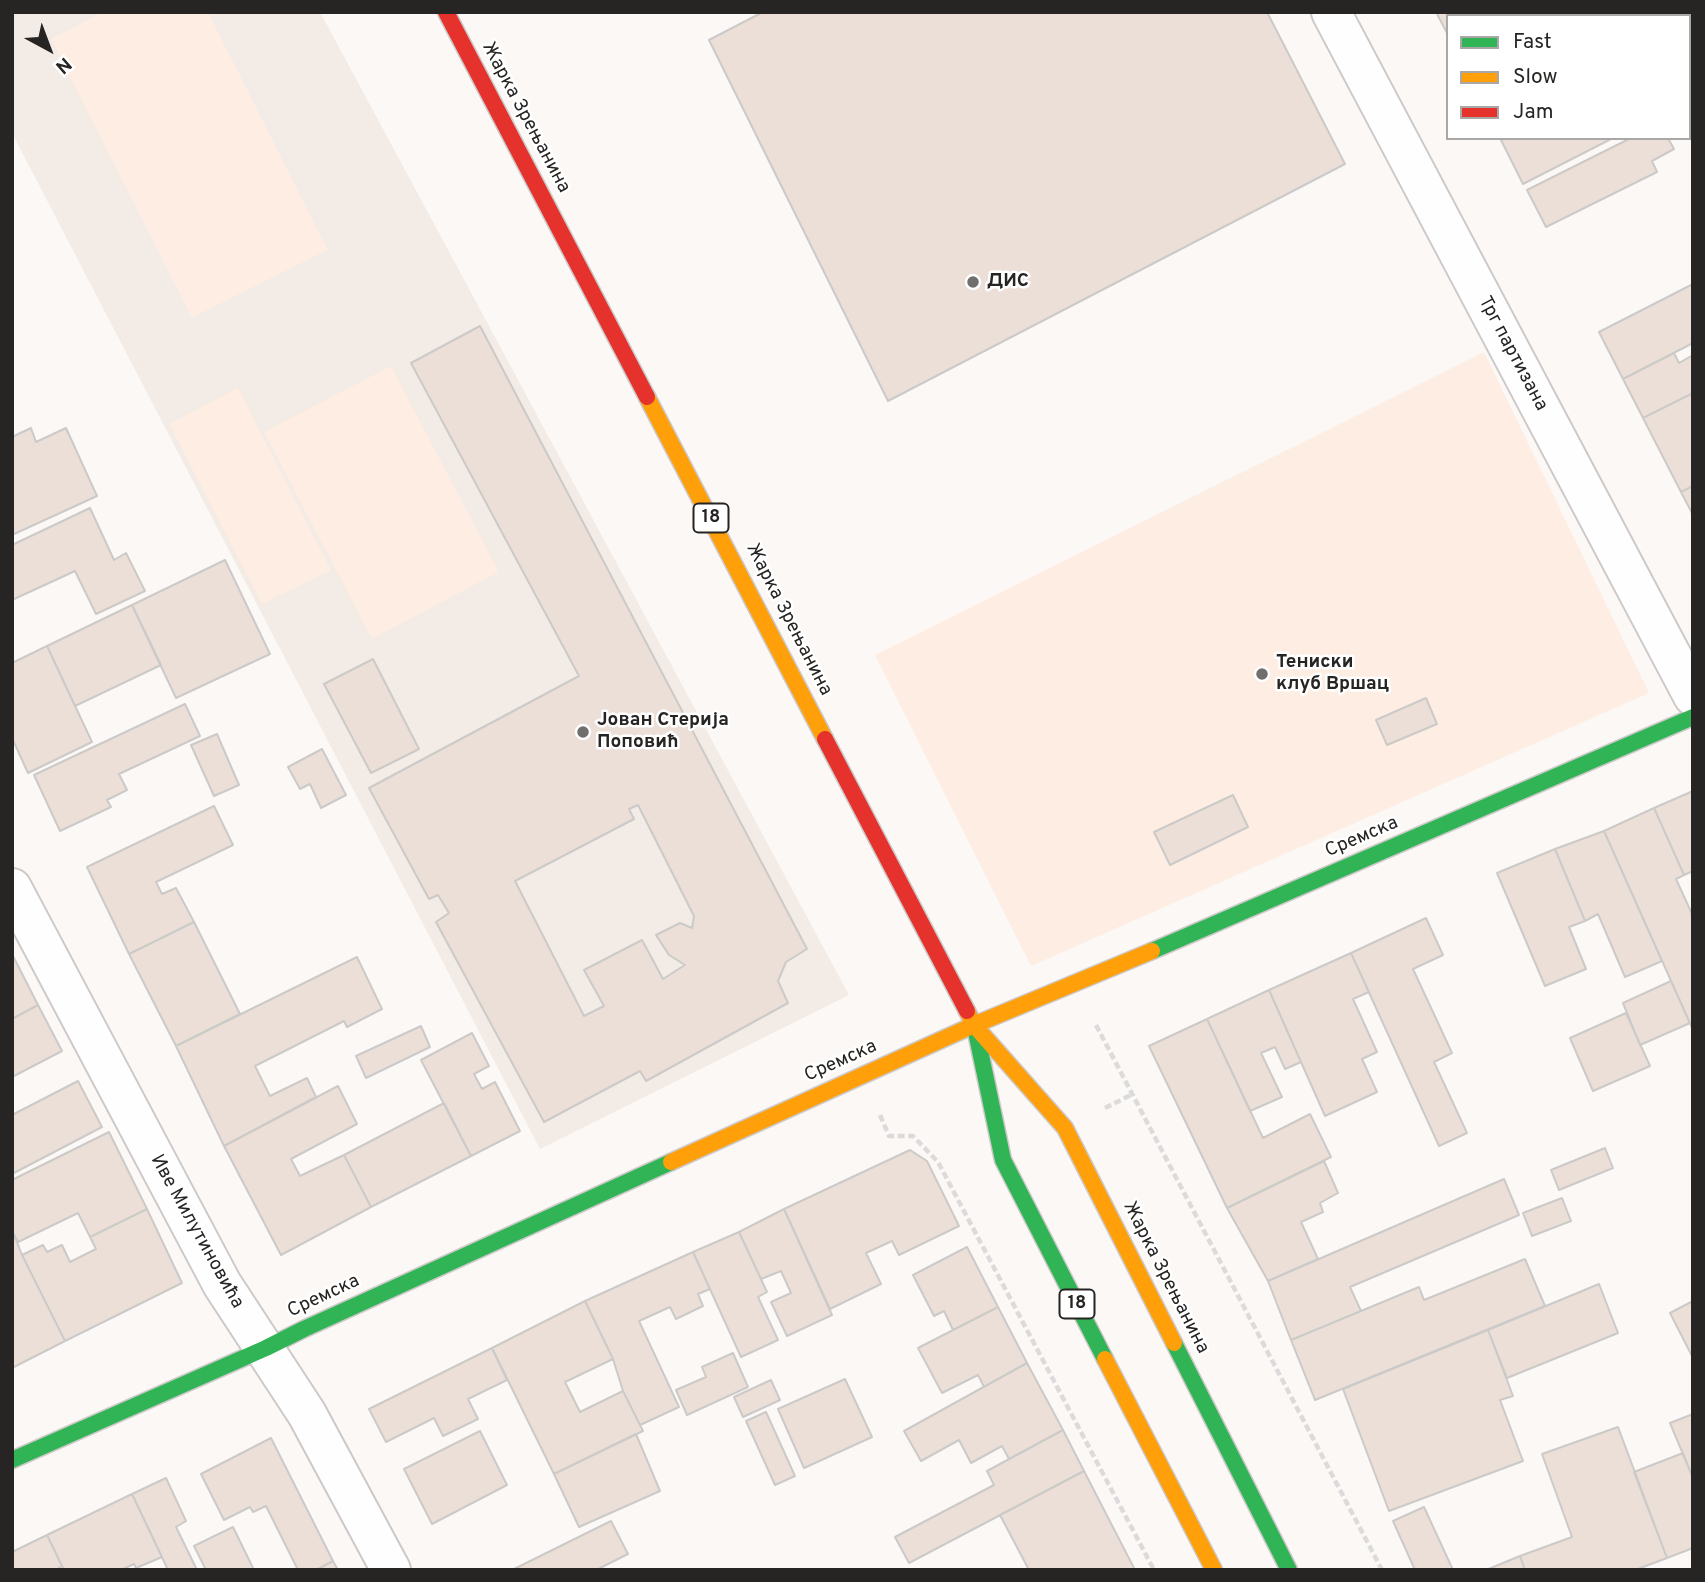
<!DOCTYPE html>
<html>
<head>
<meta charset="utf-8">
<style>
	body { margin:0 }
	#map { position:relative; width:1705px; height:1582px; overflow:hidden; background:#fbf8f6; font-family:Overpass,sans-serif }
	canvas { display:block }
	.frame { position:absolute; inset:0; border:14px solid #272523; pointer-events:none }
	.legend { position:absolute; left:1446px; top:14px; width:245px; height:126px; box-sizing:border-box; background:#fff; border:2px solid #a9a8a7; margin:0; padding:9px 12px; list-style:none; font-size:21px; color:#272523 }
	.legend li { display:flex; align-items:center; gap:14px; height:35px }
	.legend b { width:35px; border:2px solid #a9a8a7 }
	.north { position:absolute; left:14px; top:14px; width:70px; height:70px; -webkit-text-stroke:5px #fff; paint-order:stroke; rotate:139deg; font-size:19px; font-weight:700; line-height:28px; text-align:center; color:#272523 }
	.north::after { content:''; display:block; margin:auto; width:24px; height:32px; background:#272523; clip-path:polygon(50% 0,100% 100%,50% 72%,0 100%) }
</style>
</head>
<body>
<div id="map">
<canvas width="1705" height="1582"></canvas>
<div class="frame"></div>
<ul class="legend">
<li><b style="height:9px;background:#30b455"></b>Fast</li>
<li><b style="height:9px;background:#ff9f0a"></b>Slow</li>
<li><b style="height:9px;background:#e5322d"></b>Jam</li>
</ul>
<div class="north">N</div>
</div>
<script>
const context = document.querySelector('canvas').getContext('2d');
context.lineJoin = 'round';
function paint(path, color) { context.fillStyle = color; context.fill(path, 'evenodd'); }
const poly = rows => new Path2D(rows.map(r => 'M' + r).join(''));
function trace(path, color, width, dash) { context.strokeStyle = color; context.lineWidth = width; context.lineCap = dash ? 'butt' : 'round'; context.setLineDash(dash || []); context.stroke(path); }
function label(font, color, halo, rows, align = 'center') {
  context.font = font + ' Overpass,sans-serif'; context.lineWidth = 5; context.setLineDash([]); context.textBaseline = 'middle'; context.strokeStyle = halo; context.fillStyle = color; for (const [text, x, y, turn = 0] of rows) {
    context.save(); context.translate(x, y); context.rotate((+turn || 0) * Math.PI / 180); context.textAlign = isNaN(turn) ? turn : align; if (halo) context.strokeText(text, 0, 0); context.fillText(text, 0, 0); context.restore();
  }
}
paint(poly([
	[12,12,320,12,849,995,540,1149,12,133]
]), '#f3ebe5');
paint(poly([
	[103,12,208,12,328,250,192,318,51,39],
	[1484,352,1649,693,1031,966,875,655],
	[391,366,499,572,372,639,264,432],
	[238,388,331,570,262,604,169,424]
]), '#fdede2');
const building = poly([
	[763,12,1267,12,1345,164,888,401,709,40,763,12],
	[1436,12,1513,12,1506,16,1448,16,1448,35,1436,12],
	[1500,138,1613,138,1523,184,1500,138],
	[1631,138,1668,138,1674,149,1652,161,1657,172,1546,227,1527,190,1631,138],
	[1693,284,1693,343,1623,379,1599,332,1693,284],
	[480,326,807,949,786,962,778,981,788,1003,646,1081,640,1071,544,1122,436,922,449,913,438,895,429,899,369,788,579,676,411,363,480,326],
	[638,805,694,916,692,928,680,923,656,935,669,955,685,965,663,979,642,940,584,970,604,1006,584,1016,515,881,634,819,629,809,638,805],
	[1674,353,1679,363,1693,355,1693,393,1643,418,1623,379,1674,353],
	[1693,393,1693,486,1681,492,1643,418,1693,393],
	[31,428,36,442,66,428,97,496,12,535,12,437,31,428],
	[1693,486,1693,515,1681,492,1693,486],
	[90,508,114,560,126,553,145,591,96,614,75,571,12,600,12,545,90,508],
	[225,560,270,654,176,698,132,605,225,560],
	[132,605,161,665,75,706,47,646,132,605],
	[47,646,92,742,28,773,12,738,12,663,47,646],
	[373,659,419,749,371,773,324,684,373,659],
	[1426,698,1437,724,1387,745,1376,720,1426,698],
	[185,704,200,736,119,774,127,790,107,800,111,807,60,831,34,775,185,704],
	[217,734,239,785,214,796,191,745,217,734],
	[322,749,346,795,321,808,310,784,300,789,288,767,322,749],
	[1693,791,1693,871,1684,875,1654,808,1693,791],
	[1233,795,1248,827,1170,865,1154,832,1233,795],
	[214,806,233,845,156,882,162,894,176,888,194,922,129,954,87,867,214,806],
	[1654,808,1684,875,1676,879,1693,916,1693,1030,1604,831,1654,808],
	[1604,831,1662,961,1625,977,1598,914,1585,921,1555,849,1604,831],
	[1555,849,1585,921,1569,927,1586,969,1545,986,1497,873,1555,849],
	[1426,918,1443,955,1413,969,1452,1053,1434,1062,1467,1133,1439,1146,1351,953,1426,918],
	[194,922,240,1014,176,1046,129,954,194,922],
	[1351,953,1369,992,1353,999,1377,1052,1362,1059,1377,1092,1325,1116,1269,990,1351,953],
	[12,954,38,1005,12,1019,12,954],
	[357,957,382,1009,347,1027,344,1021,255,1066,270,1096,307,1078,316,1097,224,1146,176,1046,357,957],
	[1671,981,1690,1023,1640,1045,1623,1003,1671,981],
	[1269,990,1301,1062,1285,1069,1275,1047,1261,1053,1282,1097,1250,1111,1207,1019,1269,990],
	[38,1005,62,1051,12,1077,12,1019,38,1005],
	[1626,1013,1650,1066,1593,1091,1570,1038,1626,1013],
	[1207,1019,1263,1138,1310,1114,1331,1157,1227,1208,1149,1046,1207,1019],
	[421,1026,430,1047,366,1078,356,1056,421,1026],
	[472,1033,489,1066,474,1074,482,1089,495,1082,520,1131,471,1156,421,1060,472,1033],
	[78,1081,102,1127,12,1174,12,1115,78,1081],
	[338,1086,357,1124,291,1159,300,1176,344,1155,371,1207,281,1255,224,1146,338,1086],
	[444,1103,471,1156,371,1207,344,1155,444,1103],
	[109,1132,147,1209,90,1237,78,1213,18,1242,12,1231,12,1180,109,1132],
	[1605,1148,1613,1168,1559,1190,1551,1170,1605,1148],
	[910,1150,927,1161,959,1226,899,1255,892,1241,866,1253,881,1284,830,1309,784,1209,910,1150],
	[1324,1161,1338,1193,1320,1203,1323,1212,1301,1222,1318,1259,1268,1281,1227,1208,1324,1161],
	[1504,1179,1519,1215,1350,1287,1361,1311,1291,1340,1268,1281,1504,1179],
	[1562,1198,1571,1221,1532,1236,1523,1213,1562,1198],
	[147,1209,182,1283,65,1341,22,1255,43,1245,47,1252,62,1245,70,1262,96,1249,90,1237,147,1209],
	[784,1209,832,1315,787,1336,771,1302,791,1293,781,1271,761,1279,739,1232,784,1209],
	[739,1232,767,1292,758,1297,778,1340,741,1357,693,1252,739,1232],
	[15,1237,22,1255,65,1341,12,1368,12,1239,15,1237],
	[967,1247,998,1307,953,1330,944,1311,934,1316,913,1275,967,1247],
	[693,1252,710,1289,698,1294,703,1306,676,1319,670,1307,639,1321,679,1407,640,1425,623,1391,613,1359,585,1301,693,1252],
	[1525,1259,1545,1306,1315,1400,1291,1340,1419,1287,1424,1300,1525,1259],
	[1599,1284,1618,1333,1507,1378,1488,1330,1599,1284],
	[585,1301,613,1359,565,1382,580,1412,623,1391,643,1431,554,1474,492,1348,585,1301],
	[1693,1301,1693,1358,1670,1313,1693,1301],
	[998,1307,1027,1363,984,1387,978,1375,942,1393,918,1348,998,1307],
	[1488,1330,1513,1396,1500,1400,1523,1461,1389,1511,1343,1389,1488,1330],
	[492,1348,507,1380,468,1399,478,1419,443,1436,434,1418,386,1442,369,1409,492,1348],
	[733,1353,748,1387,687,1415,676,1390,706,1377,702,1367,733,1353],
	[1027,1363,1063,1430,1009,1459,1002,1446,971,1463,959,1440,921,1461,904,1431,1027,1363],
	[845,1379,872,1437,804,1468,778,1409,845,1379],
	[771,1380,780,1400,743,1417,734,1397,771,1380],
	[766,1412,795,1476,775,1485,746,1421,766,1412],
	[1693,1414,1693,1478,1670,1423,1693,1414],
	[1618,1427,1667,1558,1635,1570,1525,1570,1520,1556,1572,1537,1542,1454,1618,1427],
	[1063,1430,1084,1471,909,1563,895,1537,994,1485,987,1471,1063,1430],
	[480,1431,507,1485,432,1524,404,1469,480,1431],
	[636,1434,660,1491,579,1527,554,1474,636,1434],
	[271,1438,333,1561,316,1570,298,1570,266,1506,253,1512,250,1507,224,1520,201,1474,271,1438],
	[1683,1453,1693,1478,1693,1548,1667,1558,1634,1472,1683,1453],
	[1084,1471,1135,1570,1029,1570,1000,1515,1084,1471],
	[166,1478,186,1521,176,1527,197,1570,168,1570,132,1494,166,1478],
	[132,1494,162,1557,136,1568,134,1564,121,1570,64,1570,47,1535,132,1494],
	[1424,1507,1453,1570,1415,1570,1393,1521,1424,1507],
	[611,1521,628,1554,596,1570,512,1570,611,1521],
	[233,1527,254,1570,206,1570,194,1546,233,1527],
	[47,1535,62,1566,55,1570,12,1570,12,1552,47,1535],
	[1520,1556,1525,1570,1486,1570,1520,1556],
	[333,1561,338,1570,316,1570,333,1561]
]);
paint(building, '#ebdfd7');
trace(building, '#cccac8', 2);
const street = poly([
	[1331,12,1693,696],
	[12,888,222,1284,307,1414,391,1570]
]);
const fast = poly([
	[1152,951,1693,717],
	[975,1027,1003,1160,1105,1359],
	[1174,1343,1289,1570],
	[12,1460,266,1348,304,1329,671,1162]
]);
const slow = poly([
	[647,397,825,739],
	[967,1011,974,1025,1065,1128,1174,1343],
	[671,1162,974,1025,1152,951],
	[1105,1359,1214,1570]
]);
const jam = poly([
	[446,12,647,397],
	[825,739,967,1011]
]);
trace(street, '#ccc9c8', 42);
trace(fast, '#ccc9c8', 19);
trace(slow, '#ccc9c8', 19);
trace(jam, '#ccc9c8', 19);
trace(poly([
	[1096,1025,1382,1570],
	[1105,1108,1133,1094],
	[880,1115,889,1136,913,1136,938,1162,1154,1570]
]), '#dcdbdb', 4.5, [7, 3.5]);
trace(street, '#fefefe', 38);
trace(fast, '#30b455', 16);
trace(slow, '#ff9f0a', 16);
trace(jam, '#e5322d', 16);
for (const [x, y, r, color] of [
	[973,282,7,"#716f6d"],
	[1262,674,7,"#716f6d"],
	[583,732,7,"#716f6d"]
]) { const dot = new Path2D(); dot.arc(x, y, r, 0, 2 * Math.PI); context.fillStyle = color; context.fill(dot); trace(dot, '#fff', 2.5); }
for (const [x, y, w] of [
	[711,518,35],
	[1077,1304,35]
]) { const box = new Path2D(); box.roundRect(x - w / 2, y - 14.5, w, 29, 5); context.fillStyle = '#fff'; context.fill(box); trace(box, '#272523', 2); }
label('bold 18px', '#272523', null, [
	["18",711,518],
	["18",1077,1304]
]);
label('19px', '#272523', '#fff', [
	["Жарка Зрењанина",525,118,62],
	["Трг партизана",1512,354,62],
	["Жарка Зрењанина",788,620,63],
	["Сремска",1362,838,-23],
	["Сремска",841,1062,-24],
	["Иве Милутиновића",196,1232,61],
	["Жарка Зрењанина",1165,1278,63],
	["Сремска",324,1297,-25]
]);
label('bold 19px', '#272523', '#fff', [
	["ДИС",987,282],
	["Тениски",1276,663],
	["клуб Вршац",1276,685],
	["Јован Стерија",597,721],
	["Поповић",597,743]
], 'left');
</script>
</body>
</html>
